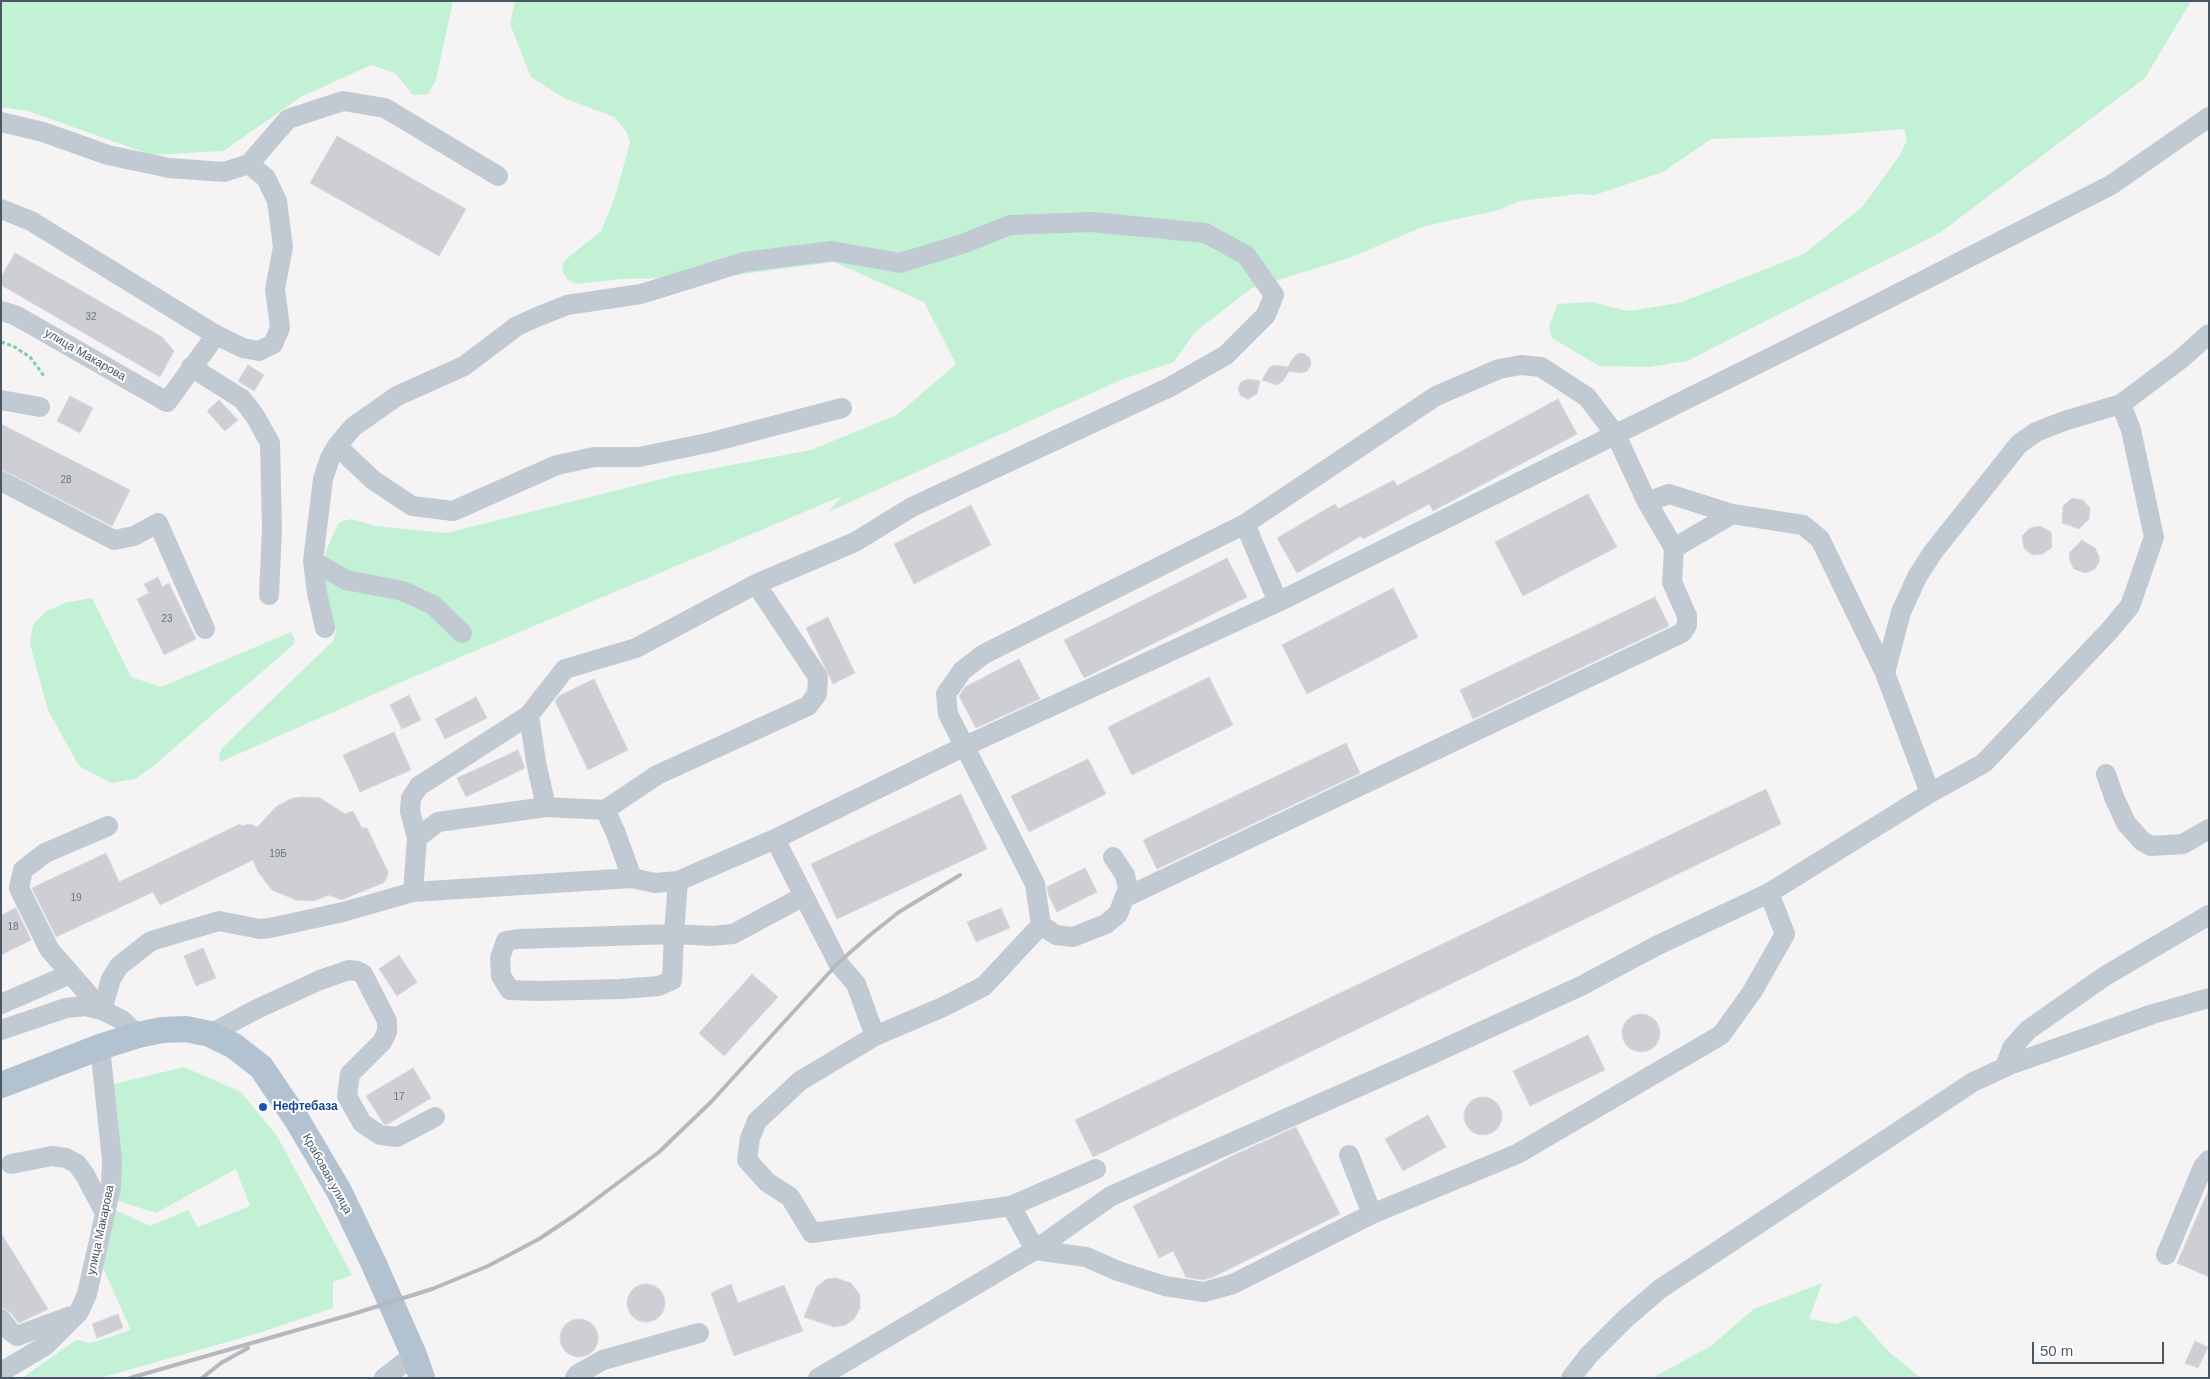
<!DOCTYPE html>
<html>
<head>
<meta charset="utf-8">
<style>
	body { margin:0 }
	#map { position:relative; width:2210px; height:1379px; overflow:hidden; background:#f5f3f3; font-family:Arial,sans-serif }
	canvas { display:block }
	.frame { position:absolute; inset:0; border:2px solid #4a5661; pointer-events:none }
	.scale { position:absolute; left:2032px; top:1342px; width:132px; height:22px; box-sizing:border-box; border:2px solid #4a5661; border-top:0; padding-left:6px; font-size:15px; line-height:18px; white-space:nowrap; color:#4a5661; -webkit-text-stroke:4px #fff; paint-order:stroke }
</style>
</head>
<body>
<div id="map">
<canvas width="2210" height="1379"></canvas>
<div class="frame"></div>
<div class="scale">50 m</div>
</div>
<script>
const context = document.querySelector('canvas').getContext('2d');
context.lineJoin = 'round';
function paint(path, color) { context.fillStyle = color; context.fill(path, 'evenodd'); }
const poly = rows => new Path2D(rows.map(r => 'M' + r).join(''));
function trace(path, color, width, dash) { context.strokeStyle = color; context.lineWidth = width; context.lineCap = dash ? 'butt' : 'round'; context.setLineDash(dash || []); context.stroke(path); }
function label(font, color, halo, rows, align = 'center') {
  context.font = font + ' Arial,sans-serif'; context.lineWidth = 4; context.setLineDash([]); context.textBaseline = 'middle'; context.strokeStyle = halo; context.fillStyle = color; for (const [text, x, y, turn = 0] of rows) {
    context.save(); context.translate(x, y); context.rotate((+turn || 0) * Math.PI / 180); context.textAlign = isNaN(turn) ? turn : align; if (halo) context.strokeText(text, 0, 0); context.fillText(text, 0, 0); context.restore();
  }
}
paint(poly([
	[1,1,453,1,436,80,428,94,413,95,395,73,371,65,301,97,223,151,151,155,28,111,1,107],
	[515,1,2191,1,2145,78,1941,232,1687,361,1649,367,1599,366,1552,338,1549,325,1558,304,1591,302,1628,311,1679,303,1804,254,1862,207,1900,155,1907,140,1904,129,1830,135,1711,139,1663,172,1595,195,1578,194,1519,201,1499,210,1425,226,1349,258,1252,288,1195,332,1174,362,1123,379,828,512,842,496,406,680,220,762,219,756,222,748,333,641,336,632,321,579,324,575,434,604,326,564,325,553,338,524,343,521,352,519,375,526,447,533,673,476,811,450,897,415,956,364,924,302,834,262,720,277,620,279,577,284,568,280,562,270,564,261,601,231,614,200,630,143,626,131,614,117,564,98,531,77,510,24],
	[92,598,131,677,161,687,291,632,295,639,294,644,151,768,135,779,111,783,79,766,48,710,30,644,33,625,45,612,64,603],
	[184,1067,241,1092,277,1136,352,1275,333,1282,333,1308,259,1333,100,1378,22,1378,76,1340,91,1343,131,1330,103,1268,115,1210,150,1226,188,1210,198,1227,250,1206,236,1169,156,1213,115,1200,110,1085],
	[1822,1283,1809,1319,1837,1324,1856,1315,1889,1352,1921,1378,1652,1378,1711,1346,1754,1309]
]), '#c3f1d5');
const building = poly([
	[337,136,466,209,439,256,310,183,337,136],
	[15,253,162,337,174,351,160,377,1,285,1,277,15,253],
	[1299,353,1305,354,1310,358,1311,365,1307,371,1301,373,1289,371,1283,381,1277,385,1262,380,1269,368,1274,365,1288,367,1293,358,1299,353],
	[248,365,264,375,254,391,238,381,248,365],
	[1248,379,1260,381,1257,394,1248,399,1241,396,1238,389,1241,382,1248,379],
	[70,396,93,408,80,433,57,421,70,396],
	[1558,399,1577,434,1433,511,1429,504,1363,539,1361,536,1297,573,1277,538,1335,504,1338,509,1394,480,1397,486,1558,399],
	[219,400,238,420,225,431,207,411,219,400],
	[1,424,130,490,112,526,1,469,1,424],
	[1588,494,1617,547,1523,596,1495,542,1588,494],
	[2072,498,2083,500,2090,508,2089,519,2079,529,2062,523,2063,506,2072,498],
	[971,505,991,545,914,584,894,544,971,505],
	[2040,526,2051,532,2052,547,2043,554,2032,555,2024,548,2022,536,2030,528,2040,526],
	[2082,540,2095,548,2099,556,2099,562,2095,569,2085,573,2074,569,2070,561,2069,553,2082,540],
	[1227,558,1247,597,1084,678,1064,640,1227,558],
	[158,577,162,587,169,583,196,639,164,655,137,599,149,593,144,584,158,577],
	[1393,588,1418,637,1307,694,1282,645,1393,588],
	[1655,597,1669,626,1473,719,1460,690,1655,597],
	[828,617,855,673,833,684,806,628,828,617],
	[1019,659,1040,699,976,728,959,696,965,687,1019,659],
	[1209,677,1233,725,1132,775,1108,727,1209,677],
	[594,679,628,750,588,770,555,701,559,696,594,679],
	[409,695,421,720,402,729,390,705,409,695],
	[476,697,487,718,445,739,435,719,476,697],
	[394,732,411,770,360,792,343,755,394,732],
	[1346,743,1360,773,1157,869,1143,840,1346,743],
	[518,750,525,768,466,797,457,778,518,750],
	[1088,759,1106,794,1029,832,1011,796,1088,759],
	[1766,789,1781,824,1093,1157,1075,1120,1766,789],
	[961,794,987,849,837,919,811,864,961,794],
	[302,797,320,798,345,814,353,811,362,828,367,828,388,872,387,878,383,883,341,900,329,895,314,901,296,900,272,890,258,872,253,860,160,905,153,892,56,937,32,888,106,853,119,882,240,824,241,826,250,824,257,827,277,806,293,798,302,797],
	[1085,868,1097,892,1057,912,1049,896,1047,887,1085,868],
	[16,908,31,940,1,955,1,915,16,908],
	[1001,908,1010,928,976,942,967,922,1001,908],
	[203,948,216,978,196,986,184,956,203,948],
	[399,955,417,982,397,996,379,969,399,955],
	[752,974,778,997,724,1056,699,1033,752,974],
	'1622 1033a19 19 0 1 1 38 0a19 19 0 1 1-38 0Z',
	[1588,1035,1605,1070,1530,1106,1513,1071,1588,1035],
	[413,1068,431,1098,388,1124,384,1124,366,1096,413,1068],
	'1464 1116a19 19 0 1 1 38 0a19 19 0 1 1-38 0Z',
	[1428,1115,1446,1147,1403,1171,1385,1139,1428,1115],
	[1296,1127,1340,1214,1213,1277,1203,1280,1186,1277,1173,1251,1159,1258,1133,1206,1234,1155,1296,1127],
	[2209,1189,2209,1277,2177,1263,2209,1189],
	[1,1233,48,1309,19,1323,10,1312,1,1307,1,1233],
	[836,1278,851,1283,860,1295,860,1308,854,1319,846,1325,834,1327,804,1317,817,1286,827,1279,836,1278],
	[731,1284,738,1303,784,1285,803,1331,734,1356,711,1293,731,1284],
	'627 1303a19 19 0 1 1 38 0a19 19 0 1 1-38 0Z',
	[118,1314,123,1328,97,1338,92,1324,118,1314],
	'560 1338a19 19 0 1 1 38 0a19 19 0 1 1-38 0Z',
	[2195,1341,2208,1347,2198,1368,2185,1363,2195,1341]
]);
paint(building, '#cdcfd5');
trace(building, '#d7d9de', 1);
trace(poly([
	[1,342,13,346,30,357,44,376]
]), '#7ad0a6', 3, [4, 2.5]);
trace(poly([
	[1,122,43,132,108,155,169,168,224,172,249,164,266,178,277,201,283,247,275,289,280,328,273,344,259,351,243,348,216,335,167,402,15,315,1,311],
	[249,164,288,119,343,101,385,108,498,176],
	[1,209,31,221,216,335],
	[191,367,242,399,255,416,270,443,272,529,269,595],
	[1,400,40,407],
	[1,481,114,540,134,536,158,523,205,629],
	[1647,502,1669,494,1732,514,1803,525,1820,539,1885,673],
	[1674,548,1732,514],
	[313,561,346,580,403,591,433,605,462,633],
	[756,584,855,542,912,507,1170,387,1226,355,1266,315,1274,295,1246,255,1205,233,1092,222,1010,225,965,243,900,263,832,251,744,262,641,294,567,305,537,317,517,326,464,366,397,396,353,427,337,446,373,480,412,506,453,511,557,465,594,457,639,457,712,442,842,408],
	[756,584,818,677,817,694,808,706,657,775,605,810,546,807,536,762,529,715,565,669,636,648,756,584],
	[325,628,317,593,313,561,323,479,330,458,337,446],
	[2106,774,2114,797,2126,823,2142,841,2151,846,2183,844,2209,829],
	[1930,793,1984,763,2110,630,2130,606,2154,537,2131,430,2121,404],
	[605,810,615,831,632,878,655,883,678,881,775,839,963,747,1278,602,1850,318,2111,185,2209,117],
	[417,838,438,822,546,807],
	[775,839,838,963,856,984,875,1036,800,1081,757,1121,750,1138,747,1160,767,1182,790,1197,812,1233,1011,1206,1096,1169],
	[678,881,674,934,672,980,659,986,620,989,539,991,510,990,501,976,500,958,506,941,518,939,674,934,712,936,733,934,804,896],
	[413,892,632,878],
	[1126,897,1682,633,1687,625,1687,616,1672,582,1674,548,1647,502,1616,435,1587,397,1541,367,1521,365,1499,369,1436,396,1245,524],
	[1041,925,1056,935,1073,937,1106,924,1118,914,1128,888,1125,875,1113,857],
	[1,1004,70,974],
	[102,1010,111,979,119,966,151,941,219,921,260,929,270,928,343,912,413,892,417,838,410,811,411,798,419,786,529,715],
	[102,1010,49,949,19,888,23,870,45,853,108,826],
	[1,1030,66,1008,85,1006,102,1010,122,1020,138,1035],
	[210,1034,257,1009,320,980,349,970,357,971,363,974,387,1021,387,1032,382,1042,350,1074,347,1096,362,1123,380,1135,397,1137,435,1117],
	[875,1036,943,1007,984,986,1041,925,1035,884,948,714,946,694,962,671,984,654,1245,524,1278,602],
	[2005,1067,2012,1048,2028,1030,2105,976,2209,915],
	[11,1164,52,1156,66,1158,77,1164,85,1175,105,1213],
	[1011,1206,1035,1250,1086,1257,1118,1271,1165,1286,1204,1292,1233,1284,1372,1214,1349,1155],
	[1372,1214,1517,1154,1721,1035,1752,992,1785,934,1769,893],
	[2166,1255,2203,1167,2209,1160],
	[1,1319,10,1331,17,1336,71,1316],
	[1,1372,45,1346,79,1312,87,1294,111,1187,112,1160,100,1047],
	[384,1378,414,1355],
	[575,1378,578,1374,603,1360,699,1333],
	[818,1378,1035,1250,1111,1196,1428,1056,1581,986,1658,945,1769,893,1930,793,1885,673,1901,612,1917,577,1933,552,2019,444,2036,432,2064,421,2121,404,2181,359,2209,334],
	[1571,1378,1588,1356,1625,1319,1660,1289,1973,1082,2012,1064,2153,1014,2209,998]
]), '#c1cad2', 20);
trace(poly([
	[1,1085,100,1047,138,1035,162,1030,186,1029,210,1034,234,1046,261,1067,297,1120,339,1191,373,1262,414,1355,422,1378]
]), '#b3c2d1', 26);
trace(poly([
	[130,1378,353,1314,432,1289,488,1266,539,1239,575,1215,659,1152,711,1102,838,963,870,935,899,912,960,875],
	[202,1378,221,1363,248,1348]
]), '#b5b8bd', 4);
for (const [x, y, r, color] of [
	[263,1107,5,"#1a4fb4"]
]) { const dot = new Path2D(); dot.arc(x, y, r, 0, 2 * Math.PI); context.fillStyle = color; context.fill(dot); trace(dot, '#fff', 2); }
label('10px', '#6b747e', null, [
	["32",91,317],
	["28",66,480],
	["23",167,619],
	["19Б",278,854],
	["19",76,898],
	["18",13,927],
	["17",399,1097]
]);
label('12px', '#4a5661', '#fff', [
	["улица Макарова",85,355,30],
	["Крабовая улица",327,1174,61],
	["улица Макарова",101,1230,-78]
]);
label('bold 12px', '#164399', '#fff', [
	["Нефтебаза",273,1107]
], 'left');
</script>
</body>
</html>
